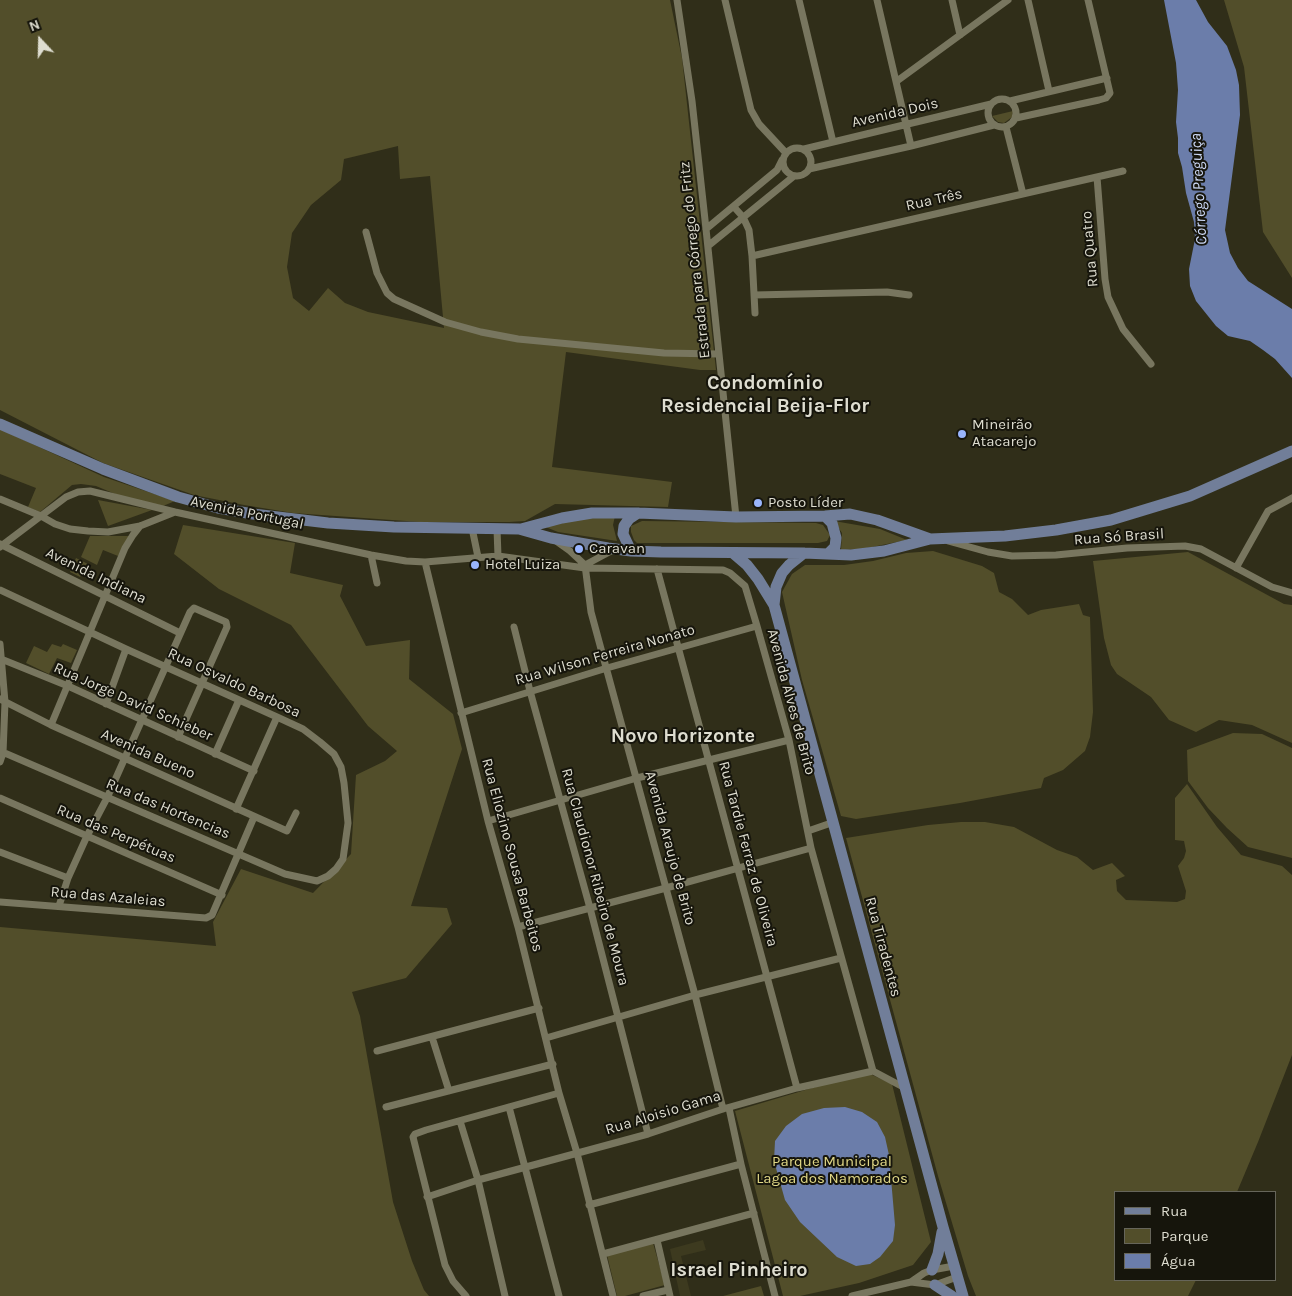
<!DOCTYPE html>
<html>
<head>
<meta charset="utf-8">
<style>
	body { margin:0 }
	#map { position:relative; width:1292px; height:1296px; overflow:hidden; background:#302e19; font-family:Karla,sans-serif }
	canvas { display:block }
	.legend { position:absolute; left:1114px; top:1191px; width:162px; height:90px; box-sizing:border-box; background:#16150c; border:1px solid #66655a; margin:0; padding:6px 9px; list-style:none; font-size:15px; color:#deddd0 }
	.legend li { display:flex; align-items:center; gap:10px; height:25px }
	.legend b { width:25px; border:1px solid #66655a }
	.north { position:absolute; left:15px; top:15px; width:50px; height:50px; -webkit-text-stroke:4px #16150c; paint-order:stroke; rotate:339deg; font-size:14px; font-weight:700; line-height:20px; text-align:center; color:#deddd0 }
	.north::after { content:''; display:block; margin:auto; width:18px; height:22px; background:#deddd0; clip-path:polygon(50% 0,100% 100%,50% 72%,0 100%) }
</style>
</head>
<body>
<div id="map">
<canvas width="1292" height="1296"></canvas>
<ul class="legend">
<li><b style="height:6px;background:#717e99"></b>Rua</li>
<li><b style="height:14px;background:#524e2a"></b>Parque</li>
<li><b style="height:14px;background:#6b7daa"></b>Água</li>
</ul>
<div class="north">N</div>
</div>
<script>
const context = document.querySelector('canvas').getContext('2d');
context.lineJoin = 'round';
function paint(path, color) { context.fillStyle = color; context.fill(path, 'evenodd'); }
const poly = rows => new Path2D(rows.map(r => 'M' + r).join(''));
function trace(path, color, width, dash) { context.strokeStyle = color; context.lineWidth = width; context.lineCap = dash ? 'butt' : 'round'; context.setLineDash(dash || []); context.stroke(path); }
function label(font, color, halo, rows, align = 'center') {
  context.font = font + ' Karla,sans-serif'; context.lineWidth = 4; context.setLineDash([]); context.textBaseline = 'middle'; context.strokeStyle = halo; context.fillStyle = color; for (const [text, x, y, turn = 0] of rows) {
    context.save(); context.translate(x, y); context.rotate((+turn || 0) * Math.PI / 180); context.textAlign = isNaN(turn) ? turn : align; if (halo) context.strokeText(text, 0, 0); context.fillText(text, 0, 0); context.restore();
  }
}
paint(poly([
	[703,1240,706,1250,681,1256,691,1296,680,1296,670,1249]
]), '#3d3a1f');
paint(poly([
	[0,0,670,0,682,58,716,370,700,370,566,352,552,467,672,482,668,507,555,504,525,521,509,522,420,522,293,513,244,505,194,495,103,463,0,410],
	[398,146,400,179,430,176,444,328,368,312,345,303,328,288,309,311,293,298,287,267,292,233,311,205,341,180,344,159],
	[1224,0,1292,0,1292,278,1263,232,1244,67],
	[1013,111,1012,117,1004,123,998,122,992,116],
	[0,429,104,477,175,501,163,506,120,496,96,486,81,484,72,485,40,512,28,507,36,488,0,474],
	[98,500,152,510,108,526],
	[615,516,613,525,617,541,558,532,543,526,589,517],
	[642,521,816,523,823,525,830,535,827,541,818,543,637,543,634,540,631,532,631,526],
	[834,521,880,529,907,540,862,549,841,550,842,533],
	[183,525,295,543,290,573,343,585,340,596,366,646,410,640,409,679,453,714,462,749,411,906,447,908,452,924,406,978,352,992,360,1016,393,1202,412,1261,424,1290,429,1296,0,1296,0,927,216,946,213,922,241,869,313,893,351,854,356,775,385,761,397,751,368,726,291,625,219,589,174,554],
	[90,536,130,536,118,556,103,550,97,565,81,557],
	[933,551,982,566,994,573,999,592,1012,599,1028,615,1041,610,1079,604,1083,615,1090,617,1093,712,1090,737,1085,751,1063,770,1044,778,1041,788,960,803,856,819,841,816,802,680,782,592,792,574,805,565,844,565,873,561,906,553],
	[1188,552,1284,604,1292,605,1292,743,1252,725,1219,720,1196,732,1169,720,1151,697,1117,674,1111,665,1104,638,1093,561],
	[76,558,88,564,80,577,70,572],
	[52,644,61,647,63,644,77,650,71,663,57,658,49,674,26,663,34,646,47,652],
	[1233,733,1262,734,1292,748,1292,858,1248,847,1227,828,1208,808,1188,781,1187,750],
	[1187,784,1217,827,1241,855,1282,866,1292,875,1292,1055,1258,1142,1237,1192,1116,1192,1116,1280,1196,1280,1188,1296,976,1296,968,1276,938,1176,846,838,928,825,961,822,985,822,1014,827,1057,850,1077,857,1093,870,1112,863,1125,876,1116,880,1117,891,1126,900,1177,902,1185,899,1186,891,1178,866,1184,858,1186,851,1184,841,1175,840,1175,798],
	[870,1074,892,1084,931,1242,913,1265,859,1283,800,1296,783,1296,735,1111,822,1085],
	[653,1243,665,1285,625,1296,617,1296,607,1255],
	[761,1286,764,1296,723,1296]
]), '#524e2a');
paint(poly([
	[1164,0,1196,0,1208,22,1227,46,1236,70,1239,85,1240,115,1225,230,1230,253,1238,268,1248,281,1292,309,1292,378,1275,359,1263,350,1250,341,1228,336,1216,326,1196,301,1190,286,1189,269,1195,239,1194,222,1186,193,1182,167,1178,153,1178,138,1176,122,1178,90,1176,63],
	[845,1107,862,1112,877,1122,885,1137,889,1155,895,1225,893,1241,880,1257,870,1264,856,1266,837,1257,800,1222,785,1200,774,1161,775,1141,786,1126,802,1114,824,1108]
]), '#6b7daa');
trace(poly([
	[677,0,692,101,706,229,736,517],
	[725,0,751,110,759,124,786,153],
	[799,0,833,142],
	[877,0,911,146],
	[952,0,960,35],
	[1028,0,1049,91],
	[897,81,1008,0],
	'988 113a14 14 0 1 1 28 0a14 14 0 1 1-28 0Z',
	[1010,101,1107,78],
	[1016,118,1099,100,1106,98,1110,93,1088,0],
	[1006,127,1023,194],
	'783 162a14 14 0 1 1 28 0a14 14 0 1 1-28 0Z',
	[804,149,991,104],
	[809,169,911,146,994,125],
	[1097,177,1105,279,1108,297,1123,329,1151,364],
	[734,207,743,217,749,230,752,256,755,313],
	[706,229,777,170,782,160],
	[366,232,377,273,387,293,394,299,445,322,481,332,518,339,664,353,718,354],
	[708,246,794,176],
	[752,256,1123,171],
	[754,295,887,292,909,295],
	[0,499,41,516,55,524,70,529,88,531,108,532,140,526,175,512],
	[472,528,478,557],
	[497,529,498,556],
	[556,541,570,551,585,565,591,612,695,995,723,1109],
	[948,541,988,552,1012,556,1056,555,1127,548,1185,546,1201,549,1272,587,1292,593],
	[0,544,180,633],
	[0,547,66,497,78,492,90,491,175,512,371,555,406,561,425,562,498,556,585,568,723,570,730,573,745,586,757,626,789,740,811,848,873,1071],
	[371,555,377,583],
	[425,562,488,821,518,927,559,1093,577,1153,613,1296],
	[585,565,613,550],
	[1236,568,1268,511,1292,498],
	[657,569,797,1088],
	[0,590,126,649,277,717,303,729,320,742,334,754,341,767,344,783,348,823,343,859,336,869,328,876,317,881,285,874,0,751],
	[514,627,530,691,590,908,648,1134],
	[0,644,5,702,3,753,0,762],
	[1,659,68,686,254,771],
	[0,699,51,725,287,831,296,813],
	[106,704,126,649],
	[461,713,607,668,757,626],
	[51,725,125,548,133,535,140,526],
	[215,754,239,700],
	[0,798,222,895],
	[236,809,277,717],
	[488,821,637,778,789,740],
	[808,831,834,822],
	[0,852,68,878],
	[0,902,206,918,212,915,254,817],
	[59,906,68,878,87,836,107,798,190,612,194,608,226,622,227,627,178,737],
	[518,927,666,888,811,848],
	[432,1037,449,1091],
	[546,1038,695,995,841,958],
	[377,1051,539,1008],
	[386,1107,553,1064],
	[509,1107,559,1296],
	[729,1108,741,1164,775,1296],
	[460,1121,478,1180,505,1296],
	[427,1197,478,1180,648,1134,723,1109,797,1088,873,1071,905,1088],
	[589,1205,741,1164],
	[657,1240,670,1296],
	[603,1254,754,1213],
	[911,1282,924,1273,932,1270,954,1266],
	[466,1296,453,1281,445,1265,413,1137,415,1134,426,1130,559,1093],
	[643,1296,668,1290],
	[852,1296,911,1282,935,1285,957,1277]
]), '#78765f', 7);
trace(poly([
	[0,424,103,469,178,497,218,508,253,514,328,523,394,527,519,529,551,538,608,548,631,551,661,552,804,553,851,555,884,551,930,539,1005,536,1056,530,1111,520,1190,496,1292,451],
	[825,516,832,523,836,538,835,547,828,554],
	[521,529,562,518,592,513,638,513,736,517,825,516,850,514,877,520,930,539],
	[631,551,623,534,624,526,629,519,638,513],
	[733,553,747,565,758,579,774,605,943,1227,963,1296],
	[774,605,776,587,782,573,789,565,804,553],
	[932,1270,938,1254,942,1232],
	[935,1285,952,1296]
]), '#717e99', 11);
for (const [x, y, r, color] of [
	[962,434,5,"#99b5fd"],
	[758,503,5,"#99b5fd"],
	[579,549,5,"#99b5fd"],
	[475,565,5,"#99b5fd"]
]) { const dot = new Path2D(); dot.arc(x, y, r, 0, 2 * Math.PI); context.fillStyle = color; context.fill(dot); trace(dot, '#16150c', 2); }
label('15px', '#deddd0', '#16150c', [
	["Avenida Dois",895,113,-13],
	["Rua Três",934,200,-13],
	["Rua Quatro",1090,249,-95],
	["Estrada para Córrego do Fritz",695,260,-96],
	["Avenida Portugal",247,513,12],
	["Rua Só Brasil",1119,537,-4],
	["Avenida Indiana",96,576,26],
	["Rua Wilson Ferreira Nonato",605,655,-16],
	["Rua Osvaldo Barbosa",234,683,25],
	["Rua Jorge David Schieber",133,702,24],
	["Avenida Alves de Brito",791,702,75],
	["Avenida Bueno",148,754,24],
	["Rua das Hortencias",168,809,23],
	["Rua das Perpétuas",116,834,23],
	["Avenida Araujo de Brito",670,848,75],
	["Rua Tardie Ferraz de Oliveira",748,854,75],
	["Rua Eliozino Sousa Barbeitos",512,855,75],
	["Rua Claudionor Ribeiro de Moura",595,877,75],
	["Rua das Azaleias",108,897,5],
	["Rua Tiradentes",883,947,75],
	["Rua Aloisio Gama",663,1113,-17]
]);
label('15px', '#deddd0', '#16150c', [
	["Mineirão",972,425],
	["Atacarejo",972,442],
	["Posto Líder",768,503],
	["Caravan",589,549],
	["Hotel Luiza",485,565]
], 'left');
label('15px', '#e1d887', '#16150c', [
	["Parque Municipal",832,1162],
	["Lagoa dos Namorados",832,1179]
]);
label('italic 16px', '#ccd8f5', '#16150c', [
	["Córrego Preguiça",1199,189,-93]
]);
label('bold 20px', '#deddd0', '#16150c', [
	["Condomínio",765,383],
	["Residencial Beija-Flor",765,406],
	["Novo Horizonte",683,736],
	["Israel Pinheiro",739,1270]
]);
</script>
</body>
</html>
